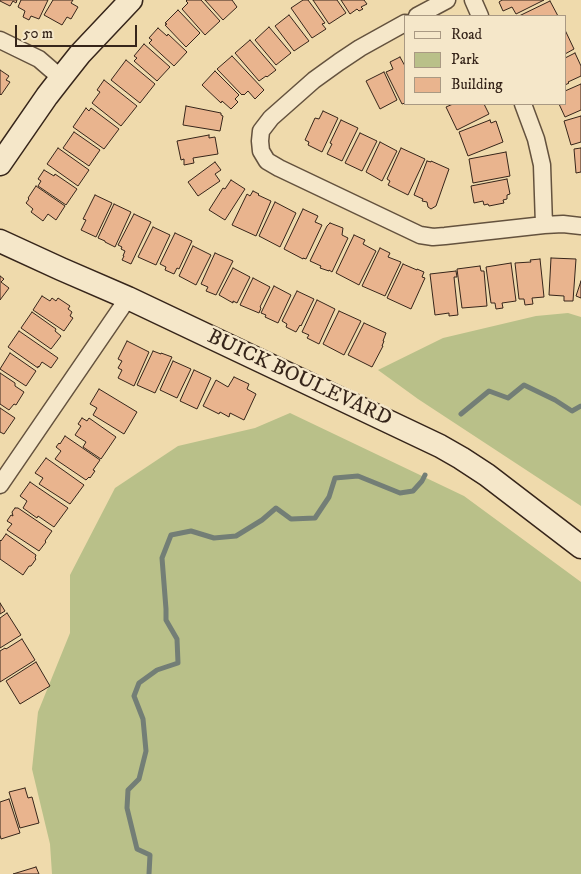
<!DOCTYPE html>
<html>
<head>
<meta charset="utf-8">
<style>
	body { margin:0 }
	#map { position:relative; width:581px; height:874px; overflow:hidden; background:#efdaac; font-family:"IM FELL DW Pica",serif }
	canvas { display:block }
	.legend { position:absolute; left:404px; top:15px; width:162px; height:90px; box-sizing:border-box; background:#f5e7c9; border:1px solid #a99983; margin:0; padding:6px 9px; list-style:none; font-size:15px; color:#36251a }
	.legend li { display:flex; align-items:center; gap:10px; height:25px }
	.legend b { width:25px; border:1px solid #a99983 }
	.scale { position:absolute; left:15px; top:25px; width:122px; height:22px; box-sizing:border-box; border:2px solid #36251a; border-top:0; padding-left:6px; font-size:15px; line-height:18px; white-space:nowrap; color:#36251a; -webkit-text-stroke:4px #f5e7c9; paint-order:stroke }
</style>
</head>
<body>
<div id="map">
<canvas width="581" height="874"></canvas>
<ul class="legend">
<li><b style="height:6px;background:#f5e7c9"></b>Road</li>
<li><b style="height:14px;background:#b9c089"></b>Park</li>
<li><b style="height:14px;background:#e9b48e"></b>Building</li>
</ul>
<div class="scale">50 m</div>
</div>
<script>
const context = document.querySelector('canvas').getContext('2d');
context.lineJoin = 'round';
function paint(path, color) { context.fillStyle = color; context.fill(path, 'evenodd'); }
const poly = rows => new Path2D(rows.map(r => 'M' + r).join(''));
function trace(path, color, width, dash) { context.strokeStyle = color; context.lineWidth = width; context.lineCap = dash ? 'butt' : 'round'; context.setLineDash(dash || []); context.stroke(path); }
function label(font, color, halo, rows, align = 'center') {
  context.font = font + ' "IM FELL DW Pica",serif'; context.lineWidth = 5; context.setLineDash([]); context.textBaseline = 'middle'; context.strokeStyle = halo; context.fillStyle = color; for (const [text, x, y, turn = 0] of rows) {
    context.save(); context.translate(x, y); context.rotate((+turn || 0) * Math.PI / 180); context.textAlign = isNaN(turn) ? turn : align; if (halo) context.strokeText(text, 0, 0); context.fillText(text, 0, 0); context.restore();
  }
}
paint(poly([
	[568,313,581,317,581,506,418,399,378,370,443,338,536,316],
	[290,413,464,496,581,582,581,874,52,874,50,844,32,769,38,712,70,633,70,575,115,488,178,446,255,428]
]), '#b9c089');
trace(poly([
	[461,414,489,391,508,398,524,385,555,400,572,411,581,406],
	[149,874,150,855,137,849,127,808,128,790,139,779,146,751,143,719,134,696,139,683,157,670,178,663,177,639,166,620,166,609,162,558,171,535,191,531,214,538,236,536,262,520,276,508,291,519,315,518,329,497,335,478,358,476,400,493,413,491,422,481,425,475]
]), '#737e76', 5);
const building = poly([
	[0,0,17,0,16,3,13,1,10,6,0,1,0,0],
	[21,0,48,0,39,19,31,16,29,20,23,17,25,11,18,7,21,0],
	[53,0,73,0,71,3,78,7,71,19,67,17,62,25,44,15,53,0],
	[187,0,201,0,220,21,205,35,182,9,188,3,186,1,187,0],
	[205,0,232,0,237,7,223,20,205,0],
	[303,0,308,0,325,23,322,24,326,29,312,38,291,8,303,0],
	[313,0,337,0,346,13,329,24,313,0],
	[341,0,364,0,367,4,361,7,363,9,359,11,357,9,350,14,341,0],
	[502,0,544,0,516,14,512,7,503,11,499,2,502,0],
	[550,1,558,16,519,16,550,1],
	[178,10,200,33,186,47,165,25,167,24,165,23,178,10],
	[289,15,309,41,294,51,275,26,289,15],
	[269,27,291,53,276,65,255,40,269,27],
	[158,28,167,36,168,34,187,52,174,66,149,43,152,40,149,38,158,28],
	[565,30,574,49,565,54,565,30],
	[250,40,276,70,267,77,266,76,259,81,235,53,250,40],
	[144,44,170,67,157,81,134,61,137,58,134,56,144,44],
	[575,53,581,66,581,76,568,82,569,83,565,85,565,58,575,53],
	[232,56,264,90,255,99,248,91,244,95,243,94,242,95,217,69,232,56],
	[400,57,405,66,405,103,402,104,386,72,393,69,390,62,400,57],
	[126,60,155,84,140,103,111,80,126,60],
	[0,70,9,76,6,80,10,82,1,95,0,94,0,70],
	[215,71,239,95,235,99,238,102,231,109,222,101,221,103,202,85,215,71],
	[384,72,397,100,380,109,366,81,384,72],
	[104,80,137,106,121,126,92,103,100,92,97,90,104,80],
	[581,84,581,110,565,117,559,104,565,104,565,91,581,84],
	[453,104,484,104,489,114,457,130,446,107,453,104],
	[186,106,221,113,221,115,223,116,220,131,183,125,186,106],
	[86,108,89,111,91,108,119,129,104,149,73,127,86,108],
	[323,111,338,118,322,152,308,145,309,142,305,140,315,118,319,119,323,111],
	[581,116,581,142,571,145,564,121,581,116],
	[341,120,358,128,342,161,327,154,332,144,330,143,341,120],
	[490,120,491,123,496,121,503,142,468,156,459,132,490,120],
	[74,132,100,150,89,166,63,148,74,132],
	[360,133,377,141,362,171,345,163,360,133],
	[209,135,209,138,215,137,218,154,193,158,194,163,184,165,184,159,181,160,177,141,209,135],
	[380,142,397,151,382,181,366,172,380,142],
	[58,148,89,170,78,186,47,164,58,148],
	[401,148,425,159,408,195,388,185,390,181,387,179,401,148],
	[581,148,581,172,576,173,574,149,581,148],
	[506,152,510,176,473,183,469,159,506,152],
	[427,161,431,162,431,161,449,169,436,206,431,209,428,207,427,202,422,201,423,199,414,195,427,161],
	[215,162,221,170,215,174,220,181,198,196,188,182,215,162],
	[44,170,54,176,55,174,77,189,66,205,38,186,41,181,38,179,44,170],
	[507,179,510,194,507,195,507,199,503,200,504,203,489,206,488,204,484,205,483,201,474,203,471,186,507,179],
	[231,180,245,189,225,220,209,210,223,188,225,189,231,180],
	[36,186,65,206,56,220,48,214,43,221,31,212,33,209,26,203,29,199,28,198,36,186],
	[253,191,259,194,258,195,271,201,256,236,232,225,247,194,250,196,253,191],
	[95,195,112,203,96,237,81,230,86,220,83,219,95,195],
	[275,202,296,213,280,247,259,236,275,202],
	[114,204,131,212,115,247,105,242,105,241,98,238,114,204],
	[303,209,318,216,315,222,322,225,306,259,303,258,303,259,284,249,303,209],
	[134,214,151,222,131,264,122,260,124,256,123,256,125,251,121,249,122,247,118,245,134,214],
	[330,223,343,228,342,235,348,238,332,272,329,270,329,271,320,268,321,266,310,261,327,226,330,223],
	[153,227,170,235,156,265,138,257,153,227],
	[175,233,192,241,179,269,177,268,174,274,165,270,166,267,160,264,175,233],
	[354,235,365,240,363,244,376,251,359,285,336,273,354,235],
	[193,246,211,255,196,285,179,276,193,246],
	[380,248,390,253,388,257,401,262,385,296,362,286,380,248],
	[215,253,233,261,216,295,206,291,208,287,201,284,215,253],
	[551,258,576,259,573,301,564,301,564,296,549,295,551,258],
	[540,259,544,297,532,298,533,304,525,305,524,299,519,299,515,263,531,262,530,260,540,259],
	[511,263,516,301,502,303,503,308,496,309,495,303,491,303,486,267,511,263],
	[403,264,417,270,417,269,424,272,422,277,425,278,411,309,387,298,403,264],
	[480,266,481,271,484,271,487,306,462,308,457,269,480,266],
	[233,268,250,277,237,303,233,301,233,303,219,295,233,268],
	[456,271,457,277,454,277,458,315,449,316,449,313,435,315,430,274,456,271],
	[0,276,4,279,1,282,9,288,0,300,0,276],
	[253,278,270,287,260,307,261,308,259,313,240,305,253,278],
	[581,281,581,298,576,296,581,281],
	[274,286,291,295,278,323,265,317,266,315,261,313,274,286],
	[297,291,314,299,301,326,300,325,296,332,286,327,287,324,282,321,297,291],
	[42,296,50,301,52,298,56,301,58,298,70,306,68,309,72,312,70,316,73,318,64,331,33,310,42,296],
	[317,300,335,309,319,344,307,338,309,335,302,332,317,300],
	[339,311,361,321,344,355,323,344,339,311],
	[32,312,56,329,55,331,61,336,51,349,21,328,32,312],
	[364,323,386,333,383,341,384,341,382,346,383,346,372,367,348,355,364,323],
	[19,331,58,358,51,368,42,362,39,367,38,366,38,368,8,347,19,331],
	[127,341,149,352,134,386,118,378,122,370,118,368,122,361,118,359,127,341],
	[153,351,161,354,161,353,172,357,155,393,137,385,153,351],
	[10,353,36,371,26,386,0,369,10,353],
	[173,361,191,369,177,398,160,390,173,361],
	[194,370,211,378,197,409,180,401,194,370],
	[0,373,15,383,15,386,24,392,16,405,14,404,9,410,0,404,0,373],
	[234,377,249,384,247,389,256,394,244,420,230,413,229,417,220,412,219,414,203,406,216,380,228,387,234,377],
	[99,389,137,412,124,434,93,415,97,408,90,404,99,389],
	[0,408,15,418,4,434,0,432,0,408],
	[82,418,87,421,89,418,116,437,101,459,83,447,86,442,75,435,81,426,78,424,82,418],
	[65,436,100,460,93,470,95,471,90,478,89,477,86,480,55,459,61,451,56,447,59,443,60,444,65,436],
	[46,458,84,485,70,504,39,484,43,478,35,473,46,458],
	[30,482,68,508,54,527,38,516,37,518,23,508,27,501,20,496,30,482],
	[15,508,18,508,52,531,45,541,46,542,39,551,7,530,12,524,7,521,11,515,13,516,12,512,15,508],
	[6,534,36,555,35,558,36,559,31,566,29,566,23,575,0,559,0,540,1,541,6,534],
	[0,603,5,611,0,614,0,603],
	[7,613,21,635,0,648,0,618,7,613],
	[22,639,35,660,0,682,0,651,5,648,6,649,22,639],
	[36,662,50,686,20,704,6,681,36,662],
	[25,788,28,798,32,797,39,823,20,828,9,792,25,788],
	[9,799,20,833,1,839,0,835,0,802,9,799],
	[36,867,39,874,13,874,36,867]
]);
paint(building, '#e9b48e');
trace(building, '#36251a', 1);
const street = poly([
	[473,0,480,16],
	[417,16,447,0],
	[405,23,360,48,339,62,314,80,271,118,261,131,260,141,261,151,267,161,279,168,420,235,433,237,445,236,544,225,563,224,581,226],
	[0,40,39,59,61,78],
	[523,104,536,139,542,165,544,225],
	[0,485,128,298]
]);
const secondary = poly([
	[0,164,47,96,61,78,80,54,131,0],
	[0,241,61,269,128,298,440,446,461,458,487,475,581,547]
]);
trace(street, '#64523e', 19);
trace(secondary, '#36251a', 25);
trace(street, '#f5e7c9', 16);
trace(secondary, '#f5e7c9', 22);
label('21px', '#36251a', '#f5e7c9', [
	["BUICK BOULEVARD",299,379,25]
]);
</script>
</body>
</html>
